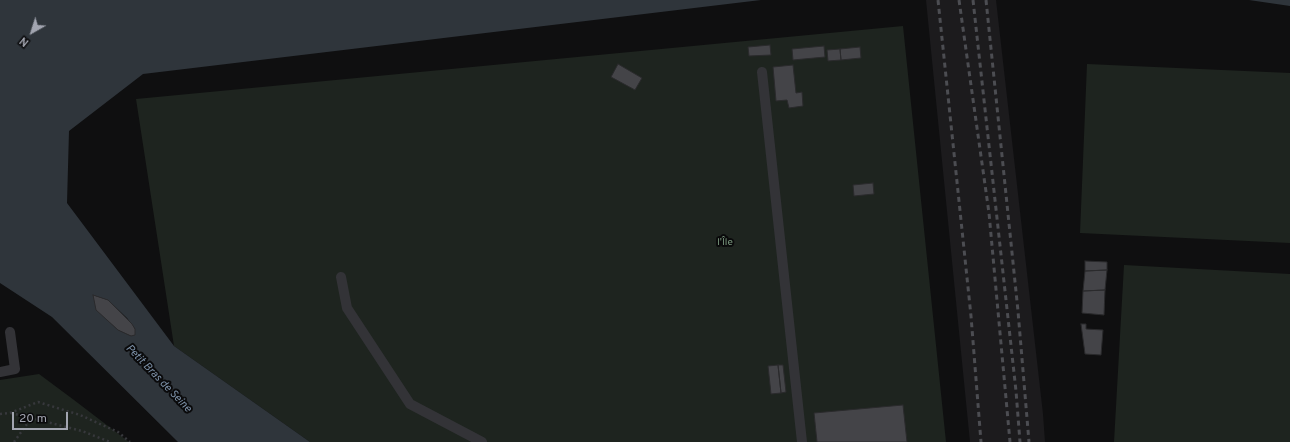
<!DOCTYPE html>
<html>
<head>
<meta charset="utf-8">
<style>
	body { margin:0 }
	#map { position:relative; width:1290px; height:442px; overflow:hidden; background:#0f0f10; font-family:Overpass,sans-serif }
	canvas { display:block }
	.north { position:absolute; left:12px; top:12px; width:40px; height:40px; -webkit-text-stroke:3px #0a0a0b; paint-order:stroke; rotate:219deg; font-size:11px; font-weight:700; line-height:16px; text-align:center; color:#a2a5b0 }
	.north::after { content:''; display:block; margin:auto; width:14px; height:18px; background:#a2a5b0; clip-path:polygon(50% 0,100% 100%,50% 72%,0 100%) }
	.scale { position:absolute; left:12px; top:412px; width:56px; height:18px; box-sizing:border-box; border:2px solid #a2a5b0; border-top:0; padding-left:5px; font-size:12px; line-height:14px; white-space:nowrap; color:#a2a5b0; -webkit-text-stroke:3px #0a0a0b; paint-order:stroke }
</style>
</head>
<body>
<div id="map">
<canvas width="1290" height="442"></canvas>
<div class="north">N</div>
<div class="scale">20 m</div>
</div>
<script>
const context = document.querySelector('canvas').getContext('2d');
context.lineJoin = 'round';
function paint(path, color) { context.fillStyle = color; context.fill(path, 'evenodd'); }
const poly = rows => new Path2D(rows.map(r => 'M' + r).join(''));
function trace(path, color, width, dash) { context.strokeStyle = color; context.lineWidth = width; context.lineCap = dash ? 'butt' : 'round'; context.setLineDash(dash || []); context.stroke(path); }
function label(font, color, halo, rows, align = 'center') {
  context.font = font + ' Overpass,sans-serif'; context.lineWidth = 4; context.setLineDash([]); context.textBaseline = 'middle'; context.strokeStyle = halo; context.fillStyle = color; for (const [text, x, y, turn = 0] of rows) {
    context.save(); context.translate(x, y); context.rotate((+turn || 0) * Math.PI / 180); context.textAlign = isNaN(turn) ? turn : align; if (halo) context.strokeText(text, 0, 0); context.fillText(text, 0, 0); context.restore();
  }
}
paint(poly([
	[926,0,996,0,1043,414,1045,442,970,442]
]), '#1c1b1d');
paint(poly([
	[903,26,946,442,310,442,174,346,136,99],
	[1087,64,1290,73,1290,243,1080,233],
	[1124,265,1290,274,1290,442,1114,442],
	[39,374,74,400,129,442,0,442,0,380]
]), '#1e241f');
paint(poly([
	[0,0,761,0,143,74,69,131,67,203,174,346,310,442,178,442,52,317,0,283],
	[93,295,108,300,127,318,135,329,131,336,118,330,97,310],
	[1249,0,1290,0,1290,6]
]), '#2f353b');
const building = poly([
	[770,45,771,55,749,56,748,47,770,45],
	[824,46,825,57,793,60,792,49,824,46],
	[860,47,861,58,841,60,840,49,860,47],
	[840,49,841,60,828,61,827,50,840,49],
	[618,64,642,78,635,90,611,77,618,64],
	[793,65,796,93,802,92,803,106,789,108,787,100,776,101,773,67,793,65],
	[873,183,874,194,854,196,853,185,873,183],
	[1085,261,1107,262,1107,270,1085,271,1085,261],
	[1107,270,1105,290,1083,291,1085,271,1107,270],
	[1105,290,1104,315,1082,313,1083,291,1105,290],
	[93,295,108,300,132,324,135,329,135,335,131,336,118,330,96,310,93,295],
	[1081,324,1086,324,1086,329,1103,330,1101,355,1085,354,1081,324],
	[778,365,781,393,771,394,768,366,778,365],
	[778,365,783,365,786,392,781,393,778,365],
	[903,405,907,442,817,442,814,413,903,405]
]);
paint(building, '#444448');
trace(building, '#2a2a2c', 1);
trace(poly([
	[11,413,82,431,110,442],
	[0,414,10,413,38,402,80,415,118,432,130,442],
	[14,442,32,417]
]), '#37383c', 2.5, [2, 3]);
trace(poly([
	[762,72,802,442],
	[341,277,347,308,410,404,482,442],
	[0,372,15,369,10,332]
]), '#333337', 10);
trace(poly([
	[938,0,971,316,981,442],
	[959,0,989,213,1010,442],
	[973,0,1016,391,1020,442],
	[986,0,1018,311,1029,442]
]), '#4c4d52', 3, [5, 4]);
label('10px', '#7b997f', '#0a0a0b', [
	["l'Île",725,243]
]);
label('italic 11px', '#7c90a7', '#0a0a0b', [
	["Petit Bras de Seine",158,379,46]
]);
</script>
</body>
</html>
